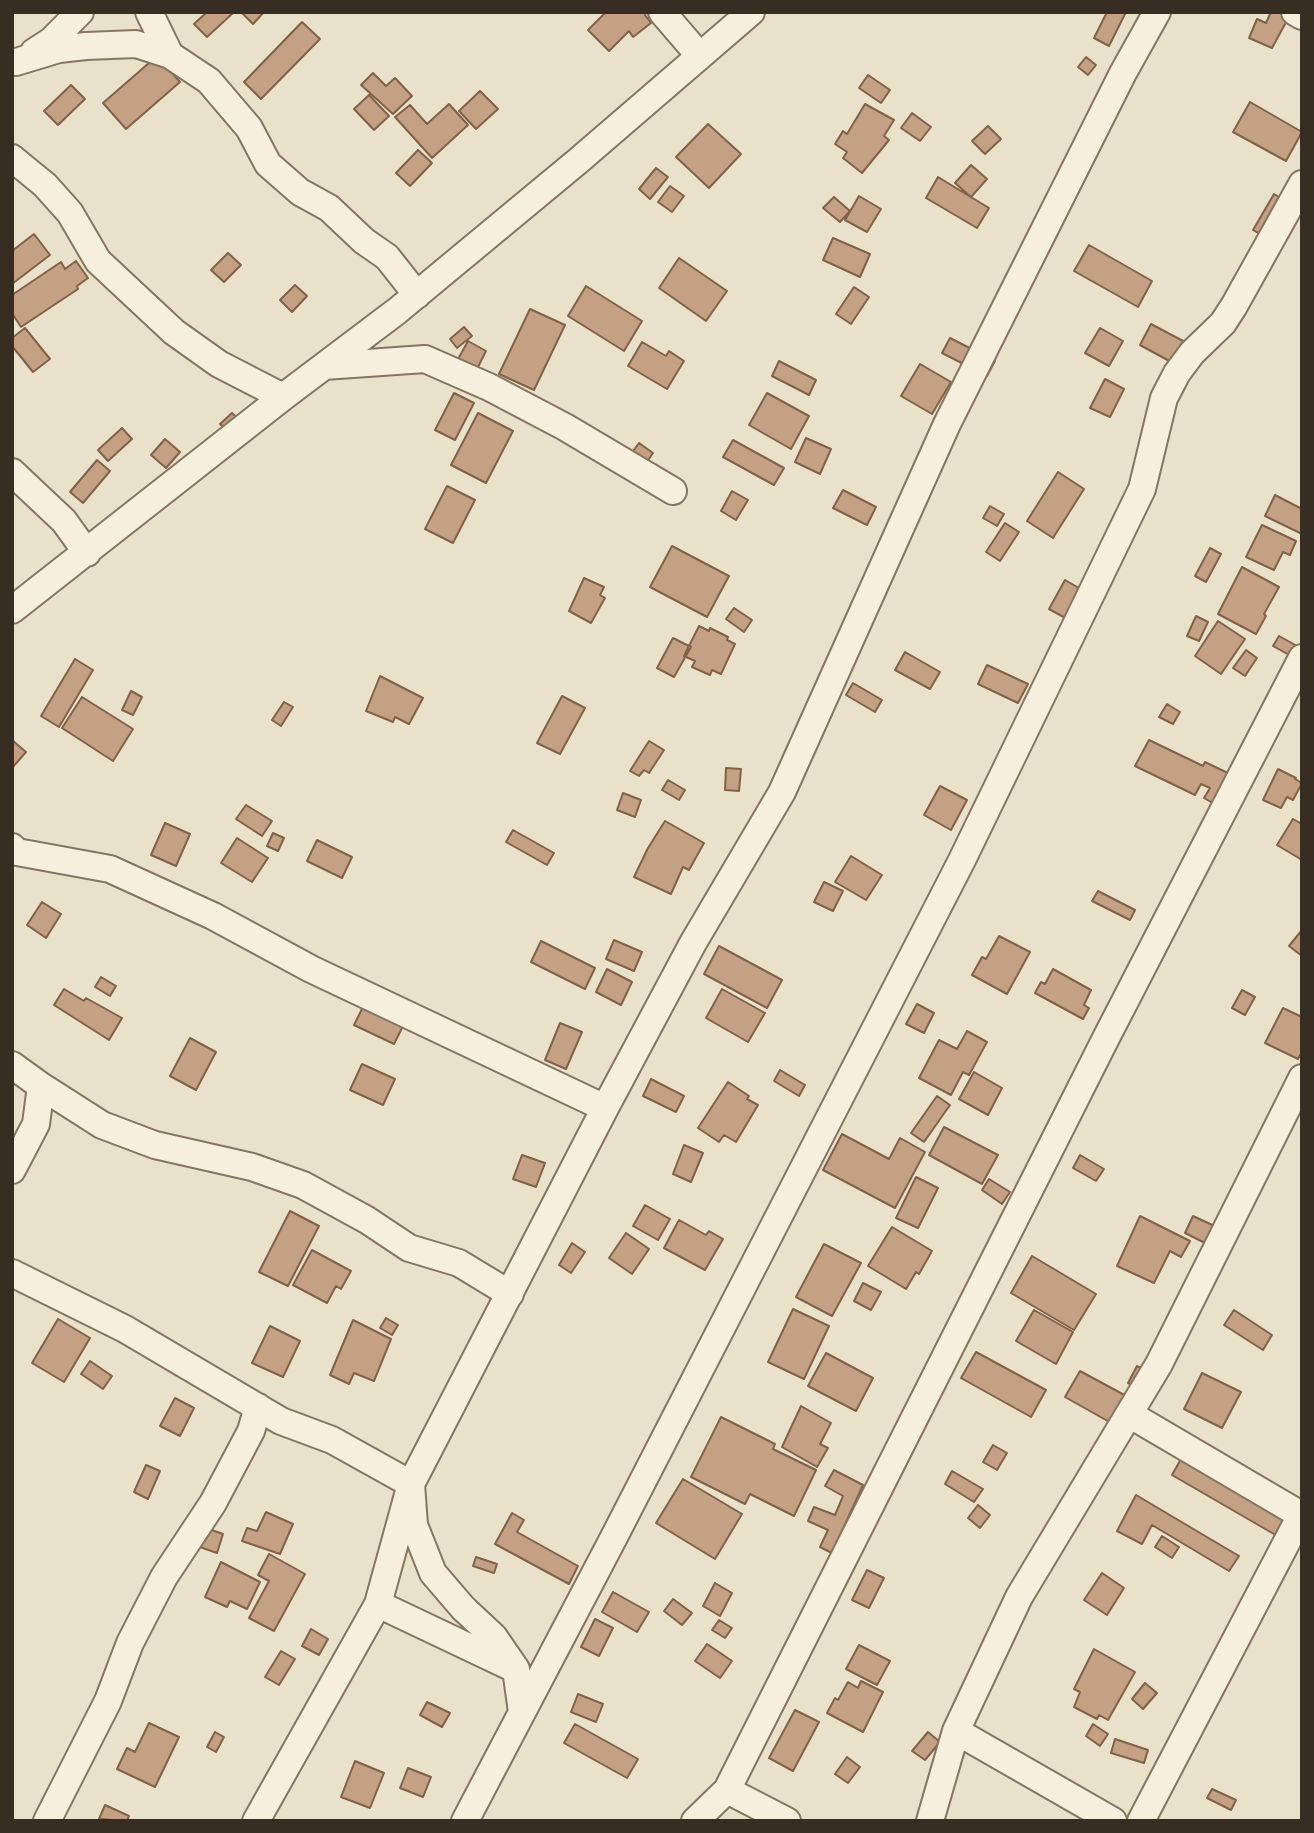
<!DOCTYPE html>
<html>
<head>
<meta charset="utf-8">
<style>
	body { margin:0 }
	#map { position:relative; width:1314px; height:1833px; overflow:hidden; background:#eae1cb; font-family:"Source Serif 4",serif }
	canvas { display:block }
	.frame { position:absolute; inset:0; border:14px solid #372d22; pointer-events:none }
</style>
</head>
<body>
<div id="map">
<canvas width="1314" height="1833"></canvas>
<div class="frame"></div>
</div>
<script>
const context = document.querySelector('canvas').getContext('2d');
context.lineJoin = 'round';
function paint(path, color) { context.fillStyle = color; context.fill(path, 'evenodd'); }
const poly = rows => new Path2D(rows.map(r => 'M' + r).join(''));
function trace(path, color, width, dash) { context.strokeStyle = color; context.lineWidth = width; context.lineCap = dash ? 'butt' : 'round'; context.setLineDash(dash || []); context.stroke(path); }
const building = poly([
	[207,12,232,12,233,13,207,37,194,24,207,12],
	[241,12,264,12,253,24,241,12],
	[606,12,646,12,645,15,651,23,633,37,629,31,609,51,588,30,606,12],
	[1107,12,1126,12,1109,46,1094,38,1107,12],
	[1271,12,1291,13,1272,48,1249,38,1257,19,1266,23,1271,12],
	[302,22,320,39,261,99,244,82,302,22],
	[157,56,180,82,126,129,103,103,157,56],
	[1086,57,1096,65,1088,75,1078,67,1086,57],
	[373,73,386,86,395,78,412,96,393,114,361,85,373,73],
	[868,75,890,90,881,103,859,88,868,75],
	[71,85,85,99,58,125,44,111,71,85],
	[480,91,498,109,476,129,459,111,480,91],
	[369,95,389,116,374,130,354,109,369,95],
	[1250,102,1302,132,1286,161,1233,132,1250,102],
	[449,104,468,125,432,158,395,117,410,105,427,124,449,104],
	[865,104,894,120,884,136,889,140,862,173,843,158,847,152,835,144,843,131,847,134,865,104],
	[912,113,931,127,920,141,901,128,912,113],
	[708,124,741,154,709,188,676,157,708,124],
	[988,126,1001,139,985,154,972,141,988,126],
	[418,150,432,163,410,186,396,173,418,150],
	[971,165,987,179,971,197,955,183,971,165],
	[656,168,668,177,650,199,639,189,656,168],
	[938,177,989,208,977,228,926,198,938,177],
	[670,186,684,196,672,212,658,202,670,186],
	[1274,194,1287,202,1267,238,1253,230,1274,194],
	[859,196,881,209,867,232,845,220,859,196],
	[834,197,850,211,840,222,823,208,834,197],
	[34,234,50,255,12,284,12,251,34,234],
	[833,238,870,254,860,277,823,260,833,238],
	[1089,245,1152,281,1138,307,1074,271,1089,245],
	[228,253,241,265,224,282,211,270,228,253],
	[679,258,727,291,706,321,659,288,679,258],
	[76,261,88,278,77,286,78,289,21,327,12,313,12,295,61,262,65,269,76,261],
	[295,285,307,296,292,312,280,300,295,285],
	[586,286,642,321,624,351,568,316,586,286],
	[854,287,869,297,851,324,836,314,854,287],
	[530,309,565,325,534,390,499,374,530,309],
	[1151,324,1185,342,1173,363,1140,345,1151,324],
	[464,327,472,336,457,348,450,339,464,327],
	[25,328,50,359,33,372,12,346,12,338,25,328],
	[1100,328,1123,341,1109,366,1085,353,1100,328],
	[950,338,995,361,987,376,942,353,950,338],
	[468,341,486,351,476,371,457,361,468,341],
	[642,342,666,356,669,351,684,361,667,389,628,366,642,342],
	[779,361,816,380,809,395,772,376,779,361],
	[920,364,951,382,932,414,901,396,920,364],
	[1105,379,1124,389,1110,417,1090,408,1105,379],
	[454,393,474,403,455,440,435,430,454,393],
	[767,393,809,416,791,449,749,425,767,393],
	[232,413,242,423,230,433,220,424,232,413],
	[478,413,513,431,486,483,451,465,478,413],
	[122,428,132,439,108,461,98,450,122,428],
	[806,438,831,449,820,474,795,462,806,438],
	[165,439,180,452,166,468,151,455,165,439],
	[733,440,784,468,774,485,723,457,733,440],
	[639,443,653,453,642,469,628,458,639,443],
	[97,460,110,471,83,503,70,492,97,460],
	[1058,472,1084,489,1053,538,1027,521,1058,472],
	[447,486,475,500,453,543,425,529,447,486],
	[843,490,876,507,867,525,833,508,843,490],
	[732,491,748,500,736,520,721,511,732,491],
	[1275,495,1302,509,1302,534,1265,516,1275,495],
	[990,506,1004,514,997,526,983,518,990,506],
	[1005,523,1019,532,1000,561,986,552,1005,523],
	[1262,525,1296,541,1290,555,1283,552,1274,570,1246,557,1262,525],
	[672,546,729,576,707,617,650,587,672,546],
	[1210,548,1221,554,1206,582,1195,576,1210,548],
	[1242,567,1279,587,1264,614,1266,616,1256,634,1218,614,1242,567],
	[584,578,604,587,600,595,605,598,591,623,569,611,584,578],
	[1065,580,1086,592,1069,620,1049,609,1065,580],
	[734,608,752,620,744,632,726,619,734,608],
	[1196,616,1208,622,1199,641,1187,636,1196,616],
	[1218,621,1245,639,1221,674,1195,656,1218,621],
	[699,626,709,631,710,628,728,637,727,640,735,644,721,674,712,670,710,675,692,667,695,661,684,656,699,626],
	[1279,636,1297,646,1291,656,1273,646,1279,636],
	[673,638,691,647,674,677,657,668,673,638],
	[1246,650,1257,658,1245,676,1233,668,1246,650],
	[905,652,940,672,930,689,895,670,905,652],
	[75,659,93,670,59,727,41,716,75,659],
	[987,665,1028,684,1018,703,978,684,987,665],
	[380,676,423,698,409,724,395,717,393,722,366,711,380,676],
	[853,683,882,700,875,712,846,695,853,683],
	[131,691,142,697,133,715,122,710,131,691],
	[562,696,585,708,560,754,537,743,562,696],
	[82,697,133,729,113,761,62,728,82,697],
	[284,702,293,707,281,726,272,720,284,702],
	[1167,704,1180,712,1173,724,1159,717,1167,704],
	[12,740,26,752,12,768,12,740],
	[1149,740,1203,766,1205,762,1236,777,1218,806,1204,798,1210,788,1201,784,1195,795,1135,766,1149,740],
	[649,741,664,750,649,773,644,770,639,776,630,771,649,741],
	[726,768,741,769,739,791,725,790,726,768],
	[1278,769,1296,778,1295,779,1302,783,1293,800,1287,797,1281,808,1263,800,1278,769],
	[668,780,685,790,679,800,662,790,668,780],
	[940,786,967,800,951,830,924,815,940,786],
	[623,793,641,800,635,817,617,810,623,793],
	[246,805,272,821,262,836,236,819,246,805],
	[1293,819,1302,824,1302,860,1277,845,1293,819],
	[665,821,704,843,689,870,683,867,671,894,634,877,648,848,665,821],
	[165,823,190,834,176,866,151,855,165,823],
	[513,830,554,853,547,865,506,842,513,830],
	[273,833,284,838,278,851,267,846,273,833],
	[237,838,268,858,252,882,221,863,237,838],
	[317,840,352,857,342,878,307,861,317,840],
	[851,856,882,875,866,900,835,882,851,856],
	[824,882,843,891,833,911,814,902,824,882],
	[1098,891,1135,910,1130,920,1092,901,1098,891],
	[42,902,61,914,46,938,27,925,42,902],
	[1302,930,1302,956,1289,946,1302,930],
	[999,936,1030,952,1007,994,972,975,982,957,986,959,999,936],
	[614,940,642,952,634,971,606,959,614,940],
	[541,941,595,968,585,989,531,962,541,941],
	[719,946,782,980,767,1008,704,974,719,946],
	[607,969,632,982,621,1005,596,992,607,969],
	[1053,969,1091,990,1084,1005,1089,1008,1083,1019,1035,993,1041,982,1045,984,1053,969],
	[101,977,116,986,110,996,95,987,101,977],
	[64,989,84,1001,86,998,122,1018,109,1040,54,1005,64,989],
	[722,989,765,1013,748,1042,706,1018,722,989],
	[1242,990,1255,997,1245,1015,1232,1008,1242,990],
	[917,1004,934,1013,924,1033,906,1024,917,1004],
	[363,1007,403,1026,394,1044,354,1025,363,1007],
	[1283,1008,1302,1017,1302,1052,1298,1059,1265,1043,1283,1008],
	[560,1023,582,1032,566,1069,545,1060,560,1023],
	[967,1031,987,1042,969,1075,963,1072,951,1095,919,1078,939,1040,957,1049,967,1031],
	[190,1038,216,1052,196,1090,170,1076,190,1038],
	[362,1064,395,1079,383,1105,350,1090,362,1064],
	[780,1070,805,1085,799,1096,774,1081,780,1070],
	[974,1072,1002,1088,988,1115,959,1099,974,1072],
	[651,1079,684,1096,676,1112,643,1096,651,1079],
	[728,1082,749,1096,747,1099,758,1105,736,1142,724,1135,719,1142,698,1128,728,1082],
	[937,1096,950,1105,924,1142,911,1133,937,1096],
	[944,1127,998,1155,982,1184,929,1155,944,1127],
	[842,1134,889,1159,900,1138,925,1152,895,1208,823,1170,842,1134],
	[684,1145,703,1153,691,1182,673,1174,684,1145],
	[522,1155,545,1163,536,1187,513,1179,522,1155],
	[1080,1155,1104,1169,1096,1181,1073,1168,1080,1155],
	[916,1177,938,1188,918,1228,896,1218,916,1177],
	[989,1179,1010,1192,1002,1204,982,1190,989,1179],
	[645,1205,670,1219,658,1240,633,1226,645,1205],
	[290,1211,319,1226,288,1286,259,1272,290,1211],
	[1140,1216,1190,1241,1181,1257,1170,1251,1154,1283,1117,1266,1140,1216],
	[1193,1216,1221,1229,1213,1247,1185,1233,1193,1216],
	[679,1220,706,1235,709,1231,723,1239,705,1270,664,1248,679,1220],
	[892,1227,932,1251,919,1274,916,1272,906,1289,868,1266,892,1227],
	[626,1233,649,1249,632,1274,609,1258,626,1233],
	[572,1243,585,1252,571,1273,559,1265,572,1243],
	[824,1244,861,1263,832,1316,796,1297,824,1244],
	[312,1250,351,1271,341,1289,336,1286,327,1303,293,1285,312,1250],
	[1032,1256,1096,1294,1074,1330,1011,1293,1032,1256],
	[863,1283,881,1292,871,1310,854,1301,863,1283],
	[793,1309,829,1326,804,1379,768,1362,793,1309],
	[1034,1310,1073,1332,1056,1364,1016,1341,1034,1310],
	[1234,1310,1272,1335,1263,1350,1224,1325,1234,1310],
	[386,1318,398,1325,392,1335,380,1328,386,1318],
	[58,1319,90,1338,64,1382,32,1363,58,1319],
	[353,1320,391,1339,374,1381,354,1373,349,1384,330,1375,353,1320],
	[270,1326,300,1341,283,1377,252,1363,270,1326],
	[976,1352,1046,1390,1031,1417,961,1378,976,1352],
	[826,1353,873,1378,856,1411,808,1386,826,1353],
	[90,1361,112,1376,103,1389,81,1374,90,1361],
	[1137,1366,1155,1375,1146,1392,1128,1383,1137,1366],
	[1080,1371,1128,1397,1113,1424,1065,1397,1080,1371],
	[1202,1373,1241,1392,1222,1428,1184,1409,1202,1373],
	[175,1398,194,1408,180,1436,160,1426,175,1398],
	[801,1406,831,1423,820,1444,828,1448,817,1467,782,1447,801,1406],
	[721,1417,775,1444,773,1449,816,1470,794,1516,750,1494,745,1504,691,1477,721,1417],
	[993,1445,1007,1453,997,1470,983,1462,993,1445],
	[1181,1459,1302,1529,1302,1542,1298,1548,1172,1475,1181,1459],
	[146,1465,160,1471,148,1499,134,1492,146,1465],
	[834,1470,863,1485,832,1553,820,1547,828,1530,808,1521,814,1507,835,1515,843,1496,825,1486,834,1470],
	[952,1471,983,1489,974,1502,945,1484,952,1471],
	[683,1479,742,1514,715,1559,656,1523,683,1479],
	[1136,1495,1239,1556,1229,1571,1152,1525,1142,1544,1117,1531,1136,1495],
	[978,1505,990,1515,980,1528,968,1518,978,1505],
	[266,1512,293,1524,280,1554,242,1541,247,1528,257,1531,266,1512],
	[512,1513,524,1520,517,1532,578,1566,569,1584,495,1544,512,1513],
	[206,1528,223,1534,217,1553,200,1547,206,1528],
	[1162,1536,1179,1547,1172,1558,1155,1547,1162,1536],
	[269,1554,305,1574,274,1631,249,1618,269,1581,258,1575,269,1554],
	[476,1557,497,1564,494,1573,473,1566,476,1557],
	[221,1562,260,1582,247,1609,230,1601,227,1607,205,1597,221,1562],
	[867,1570,884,1578,869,1608,852,1600,867,1570],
	[1102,1573,1124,1588,1107,1615,1084,1600,1102,1573],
	[715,1583,732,1593,720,1616,703,1606,715,1583],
	[613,1592,649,1612,637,1632,602,1612,613,1592],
	[673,1599,692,1613,682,1625,664,1611,673,1599],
	[595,1619,613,1628,599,1656,581,1647,595,1619],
	[719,1620,732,1628,725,1638,712,1630,719,1620],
	[311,1629,328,1639,319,1655,302,1646,311,1629],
	[707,1644,732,1661,720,1678,695,1661,707,1644],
	[859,1645,890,1661,877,1685,846,1669,859,1645],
	[1094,1649,1135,1672,1108,1720,1099,1715,1097,1719,1074,1707,1080,1692,1074,1689,1094,1649],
	[281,1651,295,1659,279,1685,265,1677,281,1651],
	[861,1681,883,1692,863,1732,827,1713,835,1698,838,1700,848,1682,858,1688,861,1681],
	[1145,1683,1157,1693,1143,1709,1132,1699,1145,1683],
	[578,1694,603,1704,596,1722,571,1712,578,1694],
	[427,1702,450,1713,442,1727,420,1715,427,1702],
	[795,1710,819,1722,793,1771,769,1758,795,1710],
	[149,1723,179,1737,155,1787,117,1769,127,1748,135,1752,149,1723],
	[575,1724,638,1759,627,1778,564,1743,575,1724],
	[1093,1724,1108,1734,1100,1746,1086,1736,1093,1724],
	[215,1732,224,1737,216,1752,207,1747,215,1732],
	[928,1732,940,1742,925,1760,912,1751,928,1732],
	[1115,1739,1148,1750,1144,1763,1111,1753,1115,1739],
	[847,1757,860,1767,848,1783,835,1774,847,1757],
	[355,1761,384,1773,370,1808,341,1797,355,1761],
	[408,1768,431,1777,423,1797,400,1788,408,1768],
	[1212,1789,1236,1800,1231,1810,1207,1798,1212,1789],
	[105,1805,129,1816,127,1821,99,1819,105,1805]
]);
paint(building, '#c4a185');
trace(building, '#826149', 2);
const minor = poly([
	[149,12,170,55],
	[662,12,699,55],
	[1295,12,1302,16],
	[34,52,51,41,80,12],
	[16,62,59,49,86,46,136,44,170,55,209,81,249,128,268,164,300,192,329,208,364,241,387,257,417,295],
	[12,158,45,185,70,213,98,261,174,332,219,364,283,397],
	[324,366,425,359,489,387,565,427,673,491],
	[12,472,64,521,87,553],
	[12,610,283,397,397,311,578,161,751,12],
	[12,847,17,852,110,869,213,916,311,969,605,1108],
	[12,1065,41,1086,36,1124,12,1170],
	[41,1086,102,1125,155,1145,252,1167,303,1185,367,1220,409,1248,459,1263,510,1294],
	[12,1273,125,1329,281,1421,332,1440,411,1484,414,1525,433,1573,463,1608,494,1637,516,1669,522,1712],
	[1129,1414,1301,1515],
	[378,1604,515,1669],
	[956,1731,1113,1821],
	[727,1790,787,1821],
	[47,1821,108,1701,130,1643,164,1577,213,1503,251,1431,258,1407],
	[256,1821,378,1604,411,1484,605,1108,693,943,782,792,947,424,1123,73,1157,12],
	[465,1821,613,1539,962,860,1142,489,1164,398,1177,373,1192,353,1223,323,1234,306,1302,184],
	[695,1821,727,1790,1106,1038,1302,658],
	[930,1821,956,1731,1019,1597,1159,1364,1302,1078],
	[1141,1821,1302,1513]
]);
trace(minor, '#857561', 30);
trace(minor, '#f6efdd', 26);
</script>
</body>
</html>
